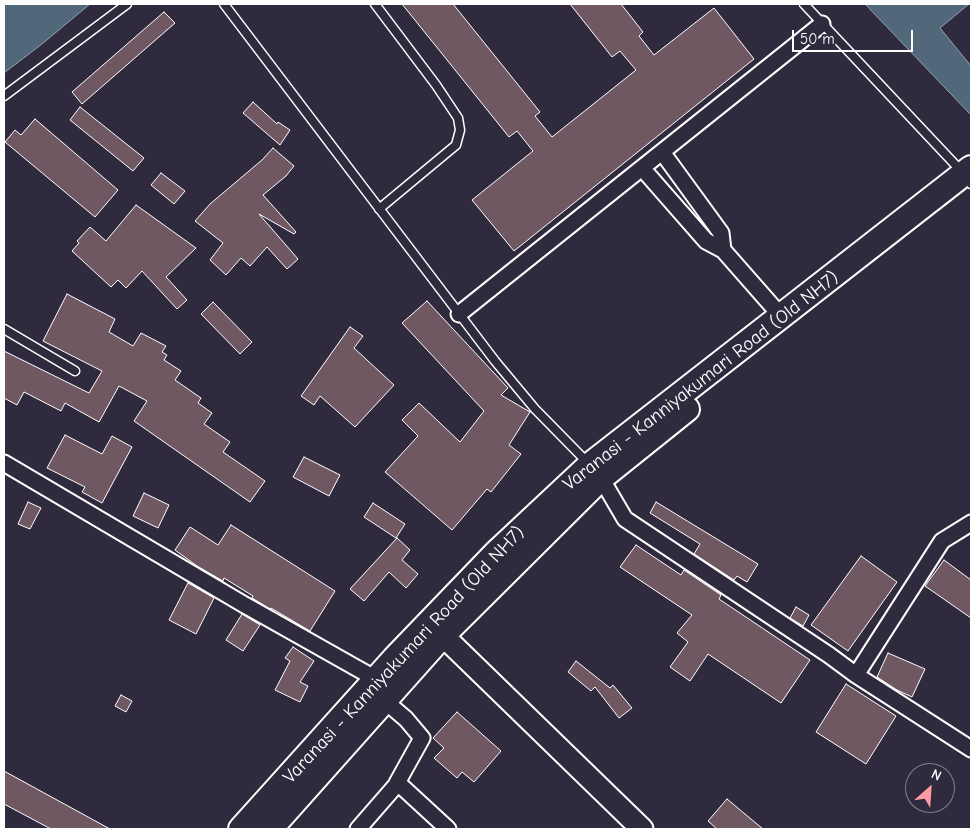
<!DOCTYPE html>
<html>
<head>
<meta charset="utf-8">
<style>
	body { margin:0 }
	#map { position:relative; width:975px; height:833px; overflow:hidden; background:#2f2a3d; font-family:"Comic Neue",sans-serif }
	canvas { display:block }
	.frame { position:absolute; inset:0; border:5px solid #fff; pointer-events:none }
	.north { position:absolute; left:905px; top:763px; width:50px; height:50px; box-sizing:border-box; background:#2f2a3d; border:1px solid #827f8b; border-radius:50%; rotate:26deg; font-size:14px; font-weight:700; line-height:20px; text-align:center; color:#fff }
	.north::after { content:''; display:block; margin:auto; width:18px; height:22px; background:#ff9aa2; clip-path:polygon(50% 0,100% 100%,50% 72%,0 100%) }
	.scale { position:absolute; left:792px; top:30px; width:121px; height:22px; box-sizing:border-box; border:2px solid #fff; border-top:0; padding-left:6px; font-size:15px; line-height:18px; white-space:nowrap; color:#fff; -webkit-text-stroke:4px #2f2a3d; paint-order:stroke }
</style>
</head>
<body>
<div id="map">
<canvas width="975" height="833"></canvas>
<div class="frame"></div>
<div class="north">N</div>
<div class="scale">50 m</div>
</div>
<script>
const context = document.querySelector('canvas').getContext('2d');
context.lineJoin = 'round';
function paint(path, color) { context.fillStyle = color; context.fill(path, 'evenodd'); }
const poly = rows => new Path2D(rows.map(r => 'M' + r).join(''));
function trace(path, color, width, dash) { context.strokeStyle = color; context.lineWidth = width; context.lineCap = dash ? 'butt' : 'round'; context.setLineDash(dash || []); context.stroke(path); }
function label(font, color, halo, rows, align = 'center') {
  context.font = font + ' "Comic Neue",sans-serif'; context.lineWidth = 4.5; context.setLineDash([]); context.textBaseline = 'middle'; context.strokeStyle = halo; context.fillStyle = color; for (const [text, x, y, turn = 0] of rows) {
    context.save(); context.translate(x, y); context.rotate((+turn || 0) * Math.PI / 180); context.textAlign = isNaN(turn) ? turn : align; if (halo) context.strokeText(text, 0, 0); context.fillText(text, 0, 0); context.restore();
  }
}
const water = poly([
	[4,4,90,4,42,44,4,73,4,4],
	[865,4,969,4,940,28,971,66,971,115,865,4]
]);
paint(water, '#506879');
trace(water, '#96a4af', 1);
const building = poly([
	[402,4,453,4,540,112,535,116,552,137,636,70,620,51,612,57,570,4,621,4,643,32,639,36,654,55,714,8,754,59,514,251,472,200,533,151,517,131,509,137,402,4],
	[164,12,175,23,82,104,72,92,164,12],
	[253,102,277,124,278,122,290,130,280,145,243,113,253,102],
	[80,107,144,158,133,171,70,120,80,107],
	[35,119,118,190,95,217,5,142,15,130,21,135,35,119],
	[273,148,294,166,286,176,263,195,296,232,294,234,259,214,298,259,287,269,267,247,250,266,241,258,226,275,210,260,223,243,195,221,210,204,262,160,273,148],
	[161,173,185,191,174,204,151,185,161,173],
	[136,205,196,248,166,277,187,300,177,309,142,271,126,288,118,280,111,287,72,251,79,243,77,241,90,227,106,241,136,205],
	[67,294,115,319,109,332,133,346,141,333,166,346,162,352,167,355,164,360,181,371,175,380,201,398,198,403,212,413,204,424,230,442,223,452,265,481,250,502,134,421,147,401,119,386,99,422,65,403,61,411,24,392,17,405,4,398,4,351,89,393,102,371,43,341,67,294],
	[427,301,508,388,501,395,530,412,509,445,521,454,491,492,487,489,452,530,385,472,418,436,402,420,419,403,460,442,484,411,402,323,427,301],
	[213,302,252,342,240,354,201,314,213,302],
	[350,327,363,336,354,348,394,385,355,427,320,396,314,405,301,396,350,327],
	[65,435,102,454,112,436,132,447,102,503,82,492,85,487,47,468,65,435],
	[304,457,340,475,329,496,293,477,304,457],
	[144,493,169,505,158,528,133,516,144,493],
	[28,502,41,508,30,529,18,524,28,502],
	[656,502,758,564,747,582,737,576,734,580,694,554,700,544,650,513,656,502],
	[373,503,405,524,396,538,364,517,373,503],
	[231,525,335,591,310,631,271,608,270,609,252,598,253,596,224,578,223,581,197,566,175,550,190,527,218,545,231,525],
	[397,538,410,550,402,560,418,574,406,588,389,572,364,601,350,589,397,538],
	[636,545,681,575,684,570,721,595,719,599,810,660,781,703,708,654,690,681,670,667,688,642,677,633,692,615,620,567,636,545],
	[861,556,897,582,848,651,811,625,861,556],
	[944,560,971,580,971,618,925,586,944,560],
	[188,583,214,598,196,634,169,620,188,583],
	[796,607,809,615,803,626,790,618,796,607],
	[242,614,260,625,243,651,226,640,242,614],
	[293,647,314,661,300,682,308,686,300,702,275,690,290,661,285,658,293,647],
	[888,653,925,669,912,697,897,690,877,677,888,653],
	[576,661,610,688,613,685,632,708,619,718,595,687,591,691,568,672,576,661],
	[846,684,896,716,866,764,816,732,846,684],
	[121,695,132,701,126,712,115,706,121,695],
	[457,712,501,751,474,782,462,772,457,778,434,758,444,748,433,738,457,712],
	[4,771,110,829,51,829,4,804,4,771],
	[727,799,763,829,717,829,708,821,727,799]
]);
paint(building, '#705862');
trace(building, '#fff', 1);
const lane = poly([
	[224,4,495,361,535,409,589,464],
	[375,4,436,85,458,118,460,130,456,145,379,209],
	[804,4,964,174,971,184],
	[4,96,127,4],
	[4,329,75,371]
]);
const street = poly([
	[662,152,721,233,723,250],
	[642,168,706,241,723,250,781,316],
	[459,314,822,24],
	[4,463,243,604,376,679],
	[596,472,601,478,625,519,829,655,856,675,971,749],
	[856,675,942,541,971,523],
	[385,701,406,719,422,738,397,783],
	[358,829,398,783,448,829]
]);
const secondary = poly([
	[431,624,642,829]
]);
const primary = poly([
	[241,829,395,658,496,553,590,465,971,168],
	[270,829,442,636,601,478,687,409]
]);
trace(lane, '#fff', 11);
trace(street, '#fff', 19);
trace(secondary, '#fff', 25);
trace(primary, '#fff', 28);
trace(lane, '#2f2a3d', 8);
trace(street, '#2f2a3d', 15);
trace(secondary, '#2f2a3d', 21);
trace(primary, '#2f2a3d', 24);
label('19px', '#fff', '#2f2a3d', [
	["Varanasi - Kanniyakumari Road (Old NH7)",701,381,-38],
	["Varanasi - Kanniyakumari Road (Old NH7)",404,655,-47]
]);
</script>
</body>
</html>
